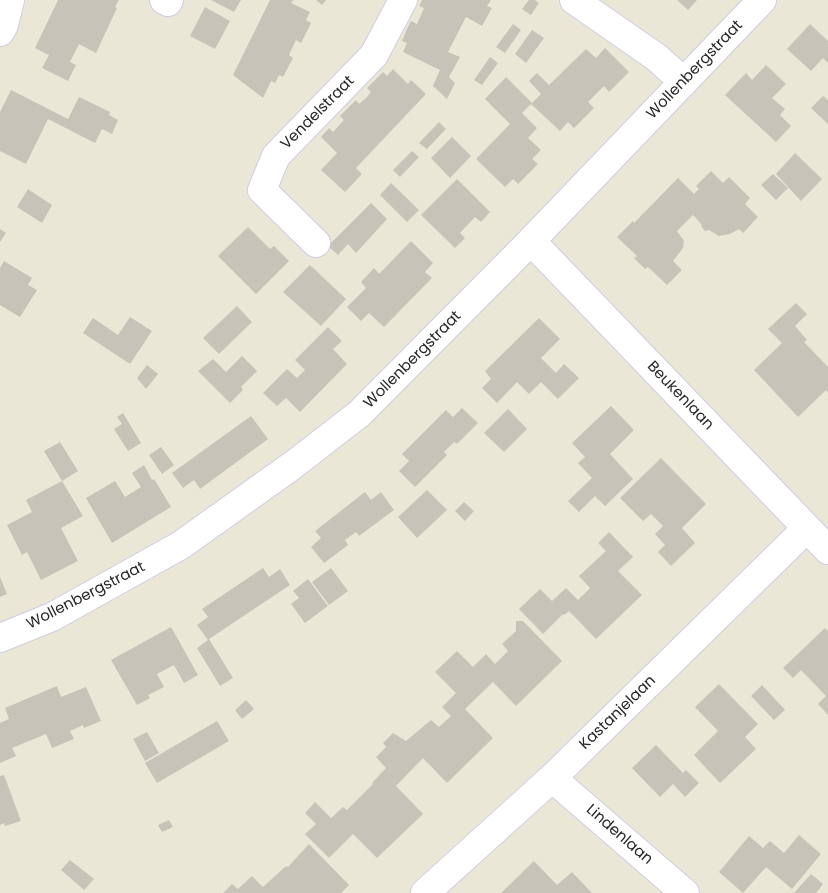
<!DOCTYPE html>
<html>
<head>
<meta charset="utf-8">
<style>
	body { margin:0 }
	canvas { display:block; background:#ebe7d7 }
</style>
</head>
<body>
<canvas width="828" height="893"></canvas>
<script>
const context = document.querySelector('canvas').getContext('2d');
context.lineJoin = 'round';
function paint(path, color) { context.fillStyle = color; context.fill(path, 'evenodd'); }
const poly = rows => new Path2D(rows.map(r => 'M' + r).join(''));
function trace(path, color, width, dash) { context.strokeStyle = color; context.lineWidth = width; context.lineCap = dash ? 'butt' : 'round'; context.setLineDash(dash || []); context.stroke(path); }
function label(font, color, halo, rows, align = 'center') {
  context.font = font + ' Poppins,sans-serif'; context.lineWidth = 4; context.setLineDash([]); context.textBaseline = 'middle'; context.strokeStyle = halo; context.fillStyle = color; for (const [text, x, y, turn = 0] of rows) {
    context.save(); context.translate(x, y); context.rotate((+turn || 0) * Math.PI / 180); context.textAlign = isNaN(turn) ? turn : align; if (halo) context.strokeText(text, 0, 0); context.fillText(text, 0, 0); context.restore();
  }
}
paint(poly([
	[58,0,119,0,115,7,117,8,96,53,79,44,70,62,76,65,68,81,42,68,49,55,35,48],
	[211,0,241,0,234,12],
	[270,0,293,0,291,3,310,12,306,20,311,23,301,43,296,40,289,55,293,58,283,77,279,75,275,83,271,81,263,98,233,75],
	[316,0,326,0,322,5],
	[422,0,491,0,487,6,492,8,482,26,466,17,448,52,460,57,449,77,455,83,447,99,433,86,440,70,403,52,407,43,402,41,406,31,411,21,417,24,424,8,419,6],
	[529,0,535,0,539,3,531,15,522,9],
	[677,0,697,0,688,10],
	[205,7,230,21,215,49,190,36],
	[513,24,521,30,505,53,496,47],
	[810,24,828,41,828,63,823,58,811,71,787,49],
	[532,30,544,38,526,63,515,54],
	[605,48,629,72,609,92,604,86,588,102,594,108,574,128,568,122,560,131,531,104,541,94,529,81,537,73,549,85,586,49,596,58],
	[490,57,498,63,482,85,474,80],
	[766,65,786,84,772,98,785,109,780,115,791,126,776,142,725,95,746,73,752,80],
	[393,69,408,84,411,80,426,94,356,168,362,174,345,192,321,170,337,153,321,137,329,128,333,132,344,120,340,116,356,100,359,104,366,98,371,92,367,88,383,72,387,76],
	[506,77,532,103,522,113,537,128,528,138,541,150,532,159,538,164,518,184,513,179,505,187,476,159,510,124,485,99],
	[11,90,68,119,79,97,110,112,109,115,118,120,112,134,102,129,95,143,48,119,26,164,0,151,0,112],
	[823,96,828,100,828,124,811,108],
	[439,122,446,129,427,149,419,143],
	[452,137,471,156,450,178,431,158],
	[412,151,419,157,400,177,393,170],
	[795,153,822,179,801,201,776,174],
	[711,171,723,183,729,177,750,198,745,204,758,217,743,233,739,229,730,234,719,236,709,230,705,231,701,226,702,225,693,215,677,231,684,241,683,248,673,261,682,270,667,285,648,267,645,269,634,258,637,256,617,237,633,221,634,223,678,178,694,194,699,189,696,186],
	[773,174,788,188,776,200,761,185],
	[457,179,490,212,481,222,475,217,460,233,465,238,455,248,421,215],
	[391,183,419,210,407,222,380,195],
	[28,189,52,205,42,223,17,207],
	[371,203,387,219,356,253,348,244,338,255,328,246],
	[248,227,270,249,274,246,289,261,256,294,218,256],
	[0,229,6,233,0,242],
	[411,241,433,263,425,272,432,278,384,327,369,313,361,321,347,307,366,288,361,282,374,268,379,274],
	[4,261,32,278,28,285,37,290,20,317,0,305,0,268],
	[310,265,346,299,321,326,283,292],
	[796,303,807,314,795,326,807,340,804,342,828,367,828,393,826,390,798,417,754,370,782,343,768,329],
	[237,306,252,322,219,354,203,338],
	[130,317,152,331,130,364,83,333,93,318,118,335],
	[539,318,560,339,541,358,556,373,564,364,579,378,558,399,541,382,529,394,517,382,497,403,482,388,491,379,485,371],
	[328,327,342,341,333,349,347,364,300,412,286,398,277,406,263,393,287,369,297,378,305,370,295,360],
	[242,356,257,371,241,387,243,390,230,403,198,371,213,359,226,372],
	[147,365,158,374,146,389,137,378],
	[611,406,634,430,610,454,633,479,605,506,595,496,579,512,568,501,592,478,578,463,585,457,572,443],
	[462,408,478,423,457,444,454,442,444,452,447,455,415,487,399,471,409,461,402,454,446,410,453,417],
	[508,409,527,429,504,452,484,433],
	[123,413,141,443,128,451,114,429,122,424,117,417],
	[251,416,268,439,200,489,194,480,183,488,172,473],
	[60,442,78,471,62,481,44,451],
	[161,447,174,465,162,474,149,455],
	[661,458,706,504,682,528,695,543,671,566,658,552,665,545,655,534,663,526,651,514,643,521,620,498],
	[144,465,152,480,154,479,171,507,112,543,86,498,115,481,125,497,141,487,132,473],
	[62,481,83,516,61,528,78,561,41,580,27,552,22,555,7,525,32,512,26,500],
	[427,490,447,510,417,538,398,517],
	[365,492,371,500,381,492,394,510,359,536,356,532,345,540,348,545,324,563,311,547,321,538,315,531],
	[464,502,474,511,465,521,455,511],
	[609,532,633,557,618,571,642,595,596,639,569,611,564,615,563,614,543,634,519,609,540,589,552,601,566,588,578,600,590,588,579,576,606,551,598,543],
	[263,568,269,577,280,569,290,585,209,639,233,678,220,686,197,648,208,640,197,625,208,617,202,609],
	[331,568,348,591,329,605,312,582],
	[0,577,7,594,0,597],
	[308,579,328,606,305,623,291,604,299,598,293,591],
	[516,621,523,621,562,661,516,706,493,682,465,709,493,738,447,783,423,758,396,786,423,814,377,858,353,834,329,858,305,834,316,824,305,813,315,802,331,818,343,807,347,810,373,784,372,783,386,768,376,757,386,747,383,743,393,733,406,741,431,720,439,727,451,716,442,707,456,693,435,672,457,651,473,667,486,654,495,664,508,651,502,644,516,631],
	[171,627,198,675,184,683,174,665,157,674,164,687,148,695,150,698,137,705,111,660],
	[825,628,828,631,828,715,818,704,826,696,801,670,793,678,783,668],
	[719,684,758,724,745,737,756,749,720,783,694,755,718,731,695,707],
	[762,685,785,710,774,720,751,696],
	[57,686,61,697,86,687,101,721,84,728,83,725,70,731,74,739,52,748,46,734,12,748,16,756,0,763,0,723,9,719,5,708],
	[246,700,254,709,242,719,235,710],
	[217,721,229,741,157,783,145,763],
	[147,732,159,753,145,761,133,739],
	[656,745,683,773,686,770,699,783,685,797,673,784,660,797,632,768],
	[4,775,21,821,5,826,4,823,0,825,0,776],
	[169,820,173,827,162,832,158,825],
	[799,835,821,854,792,889,766,867,743,893,719,872,749,836,763,848,770,841,784,853],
	[309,844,349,885,341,893,223,893,232,884,238,889,252,876,263,887,286,866,288,867],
	[70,860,94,879,84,890,61,870],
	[534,861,557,885,572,872,592,893,501,893],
	[811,874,823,884,816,893,794,893]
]), '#c6c3b8');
const minor = poly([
	[164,0,168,2,169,0],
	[574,0,656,57,684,82],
	[0,32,4,25,10,0],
	[531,241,828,550],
	[316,243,262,190,276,156,374,55,403,0],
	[0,638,52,617,181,545,293,465,359,414,531,241,762,0],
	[552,778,685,893],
	[425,893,552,778,807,528]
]);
trace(minor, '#cdcde2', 30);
trace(minor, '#fff', 28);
label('15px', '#272727', '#fff', [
	["Wollenbergstraat",695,70,-46],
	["Vendelstraat",318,113,-45],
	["Wollenbergstraat",413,360,-45],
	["Beukenlaan",680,396,46],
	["Wollenbergstraat",86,596,-27],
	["Kastanjelaan",618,713,-44],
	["Lindenlaan",619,835,41]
]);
</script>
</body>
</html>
